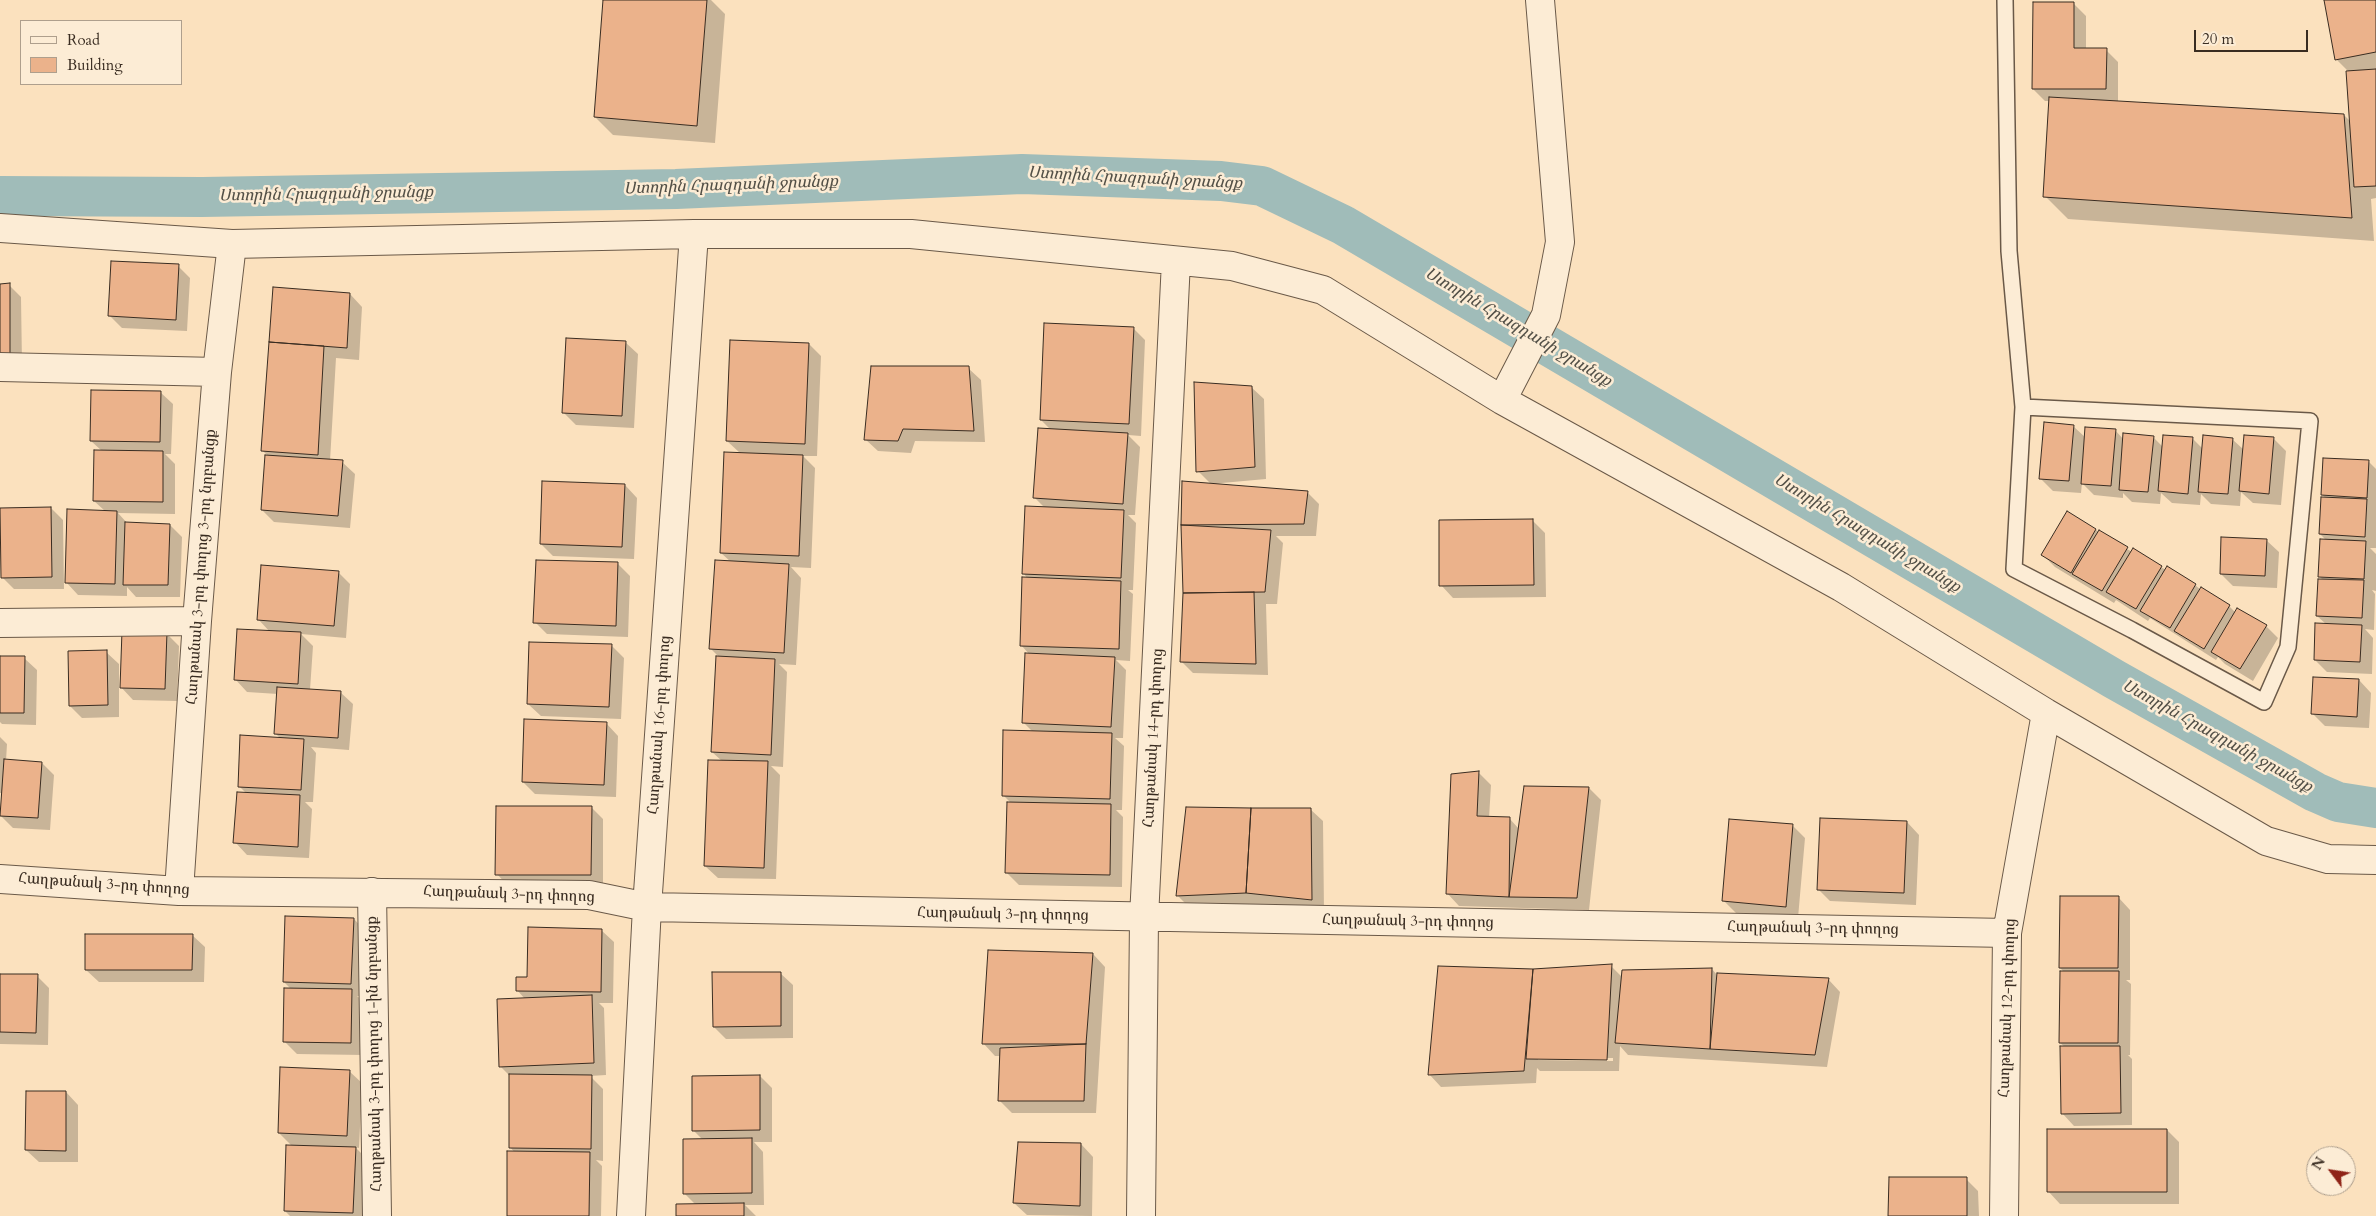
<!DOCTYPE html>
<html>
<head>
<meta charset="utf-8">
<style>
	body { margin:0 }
	#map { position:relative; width:2376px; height:1216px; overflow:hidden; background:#fbe1be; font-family:Cardo,serif }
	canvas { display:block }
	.legend { position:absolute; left:20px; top:20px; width:162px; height:65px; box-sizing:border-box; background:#fcecd5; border:1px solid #ae9f8d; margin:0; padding:6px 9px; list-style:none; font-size:15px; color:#392c21 }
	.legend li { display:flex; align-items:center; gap:10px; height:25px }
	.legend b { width:25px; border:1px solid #ae9f8d }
	.north { position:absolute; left:2306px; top:1146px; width:50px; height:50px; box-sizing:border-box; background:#fcecd5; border:1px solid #ae9f8d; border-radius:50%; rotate:301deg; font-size:14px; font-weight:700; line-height:20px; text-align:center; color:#392c21 }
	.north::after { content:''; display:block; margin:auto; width:18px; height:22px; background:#8f2418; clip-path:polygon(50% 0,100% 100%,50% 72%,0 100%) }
	.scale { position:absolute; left:2194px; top:30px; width:114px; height:22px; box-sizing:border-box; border:2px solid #392c21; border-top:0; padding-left:6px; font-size:15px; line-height:18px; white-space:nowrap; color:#392c21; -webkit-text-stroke:4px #fcecd5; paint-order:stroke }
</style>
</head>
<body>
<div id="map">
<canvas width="2376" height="1216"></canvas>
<ul class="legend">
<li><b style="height:6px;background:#fcecd5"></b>Road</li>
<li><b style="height:14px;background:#ebb28b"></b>Building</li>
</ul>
<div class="north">N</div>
<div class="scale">20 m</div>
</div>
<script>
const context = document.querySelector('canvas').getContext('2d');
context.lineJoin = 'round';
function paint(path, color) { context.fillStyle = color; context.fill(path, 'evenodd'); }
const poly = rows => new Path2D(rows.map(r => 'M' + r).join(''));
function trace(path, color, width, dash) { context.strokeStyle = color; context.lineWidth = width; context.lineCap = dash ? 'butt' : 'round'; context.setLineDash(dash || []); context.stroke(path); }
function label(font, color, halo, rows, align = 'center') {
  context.font = font + ' Cardo,"Noto Serif Armenian",serif'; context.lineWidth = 5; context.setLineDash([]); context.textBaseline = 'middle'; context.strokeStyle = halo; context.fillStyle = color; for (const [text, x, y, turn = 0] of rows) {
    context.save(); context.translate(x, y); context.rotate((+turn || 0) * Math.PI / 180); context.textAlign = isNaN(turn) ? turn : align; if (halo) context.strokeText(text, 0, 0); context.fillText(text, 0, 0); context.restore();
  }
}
paint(poly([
	[604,0,711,0,725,14,715,143,613,135,595,117],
	[2325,0,2376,0,2376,198,2371,199,2374,241,2068,219,2045,196,2050,101,2045,101,2033,89,2074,4,2086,16,2086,50,2106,50,2118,62,2118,102,2344,115,2351,122,2349,72,2336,59],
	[178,266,190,278,187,331,122,328,110,316],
	[0,285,9,285,21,297,22,365,0,366],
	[350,294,362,307,359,360,336,358,330,461,342,462,355,474,350,528,274,522,262,510,268,456,262,450],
	[1133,328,1145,340,1141,436,1128,435,1140,447,1135,515,1128,515,1136,523,1133,590,1128,590,1133,594,1130,661,1116,660,1126,670,1123,738,1115,738,1124,746,1122,810,1116,810,1123,817,1122,887,1019,885,1007,873,1011,803,1003,795,1033,732,1024,723,1030,655,1021,645,1028,579,1024,574,1045,508,1035,498,1051,430,1041,420],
	[625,342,638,354,634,428,576,425,564,413],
	[809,344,821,356,817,456,803,456,815,468,811,568,791,567,801,578,796,665,779,664,787,672,783,767,771,766,780,775,776,879,718,878,705,866,722,761,712,752,719,657,711,649,731,562,721,553,740,453,727,441],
	[968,368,981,380,985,442,915,441,911,453,878,451,865,439],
	[1251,387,1264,399,1266,479,1211,484,1198,471],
	[160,392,173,404,171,454,165,454,175,464,175,514,118,513,128,524,170,525,182,537,180,597,136,597,127,587,127,596,78,595,66,582,105,511,94,501,102,451,91,441],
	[2073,426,2086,438,2115,430,2124,440,2153,437,2163,447,2193,439,2203,449,2232,439,2244,450,2273,438,2286,451,2281,505,2253,503,2241,492,2240,506,2211,504,2201,494,2200,505,2172,503,2161,493,2160,504,2132,502,2123,493,2123,498,2094,495,2082,483,2081,493,2053,491,2040,478],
	[2368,461,2376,469,2376,548,2370,548,2376,554,2376,591,2372,590,2375,594,2374,630,2365,629,2373,638,2372,674,2327,672,2315,660,2326,624,2317,616,2323,580,2319,576,2327,541,2320,534,2326,498,2322,495],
	[1183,483,1307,492,1319,504,1316,536,1276,536,1283,543,1277,604,1266,604,1268,675,1193,673,1181,661,1184,593],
	[625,485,637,498,634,559,553,556,541,544],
	[51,508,63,520,64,589,14,589,2,577],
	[2068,513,2132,552,2195,585,2201,590,2229,606,2236,613,2266,626,2278,638,2253,681,2225,664,2218,657,2216,660,2150,618,2148,621,2116,600,2114,603,2055,567,2043,555],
	[1533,521,1545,533,1546,597,1453,598,1441,585],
	[2266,540,2279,552,2277,588,2233,586,2221,574],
	[618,564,630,576,628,637,547,634,535,622],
	[338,572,350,584,346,638,301,634,313,646,310,690,340,692,353,704,349,750,311,747,316,753,313,802,305,802,312,809,309,858,247,855,235,842,246,793,239,786,281,739,275,733,278,694,247,692,235,679,270,632,258,619],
	[167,634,179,646,177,701,133,700,120,686],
	[611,645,624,658,621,719,541,716,528,704],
	[106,652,119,664,119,717,82,718,70,706],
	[0,657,24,658,37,670,36,725,2,724,0,722],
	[2359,680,2371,693,2369,728,2325,726,2313,714],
	[606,723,618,736,616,797,535,794,523,782],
	[0,737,7,744,6,761,42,763,54,775,50,830,13,828,1,816,3,793,0,793],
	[1478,772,1491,785,1489,818,1509,818,1519,829,1589,788,1601,800,1589,910,1459,906,1447,893],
	[1453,893,1515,895,1517,897,1453,895],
	[591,807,603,819,603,887,509,887,497,874],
	[1310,809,1323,821,1324,911,1259,905,1190,908,1178,896],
	[1907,822,1919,835,1916,905,1830,901,1818,889],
	[1793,826,1805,838,1798,918,1736,913,1724,901],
	[2118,897,2130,910,2130,980,2126,980,2131,984,2130,1055,2128,1055,2132,1059,2132,1125,2074,1126,2062,1113,2065,1047,2060,1043,2064,972,2060,968],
	[354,919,366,932,363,996,357,996,364,1002,363,1055,297,1054,285,1042,291,989,284,982],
	[601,930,614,942,613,1003,599,1003,604,1008,606,1075,590,1076,603,1089,603,1161,596,1160,602,1166,601,1216,508,1216,515,1153,510,1147,511,1077,500,1066,525,999,517,990,528,979],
	[192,935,205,947,204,982,99,982,86,970],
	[1093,954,1105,967,1096,1113,1012,1113,1000,1101,1001,1056,995,1056,983,1043],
	[1611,966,1622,977,1712,969,1717,975,1828,979,1840,992,1827,1067,1628,1055,1620,1046,1619,1071,1540,1071,1537,1068,1536,1083,1441,1087,1429,1074,1533,970],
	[1538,1058,1613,1058,1613,1061,1538,1060],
	[780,973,793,985,793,1038,726,1039,714,1027],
	[0,975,37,976,49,988,48,1045,0,1044],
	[349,1071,362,1083,359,1148,355,1147,368,1160,365,1216,290,1216,285,1211,292,1146,279,1133],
	[760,1076,772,1088,772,1142,754,1142,763,1152,764,1205,745,1205,756,1216,677,1216,696,1205,685,1194,703,1140,693,1130],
	[66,1092,78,1105,78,1162,39,1162,26,1150],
	[2167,1130,2179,1142,2179,1204,2060,1204,2048,1191],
	[1081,1144,1093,1157,1092,1216,1027,1215,1014,1203],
	[1966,1179,1978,1191,1979,1216,1889,1216]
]), '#0003');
trace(poly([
	[0,196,202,197,676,189,1022,174,1221,181,1262,186,1343,225,2114,679,2315,792,2338,802,2376,808]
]), '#a0bcb9', 40);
const building = poly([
	[603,0,707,0,697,126,594,117,603,0],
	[2324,0,2376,0,2376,52,2335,60,2324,0],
	[2033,2,2074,2,2074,48,2107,48,2106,89,2032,89,2033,2],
	[2376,69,2376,186,2354,187,2346,71,2376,69],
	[2049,97,2344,114,2352,218,2043,197,2049,97],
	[111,261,179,264,176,320,108,316,111,261],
	[10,283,10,354,0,354,0,284,10,283],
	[273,287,350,293,347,348,269,342,273,287],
	[1044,323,1134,327,1129,424,1040,420,1044,323],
	[566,338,626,341,622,416,562,413,566,338],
	[730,340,809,343,805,444,726,441,730,340],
	[269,342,324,346,318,455,261,451,269,342],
	[871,366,969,366,974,431,903,429,898,441,864,440,871,366],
	[1194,382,1252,386,1255,467,1196,472,1194,382],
	[91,390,161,391,160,442,90,441,91,390],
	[2044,422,2074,425,2069,481,2039,479,2044,422],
	[2085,427,2116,429,2111,486,2081,484,2085,427],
	[1038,428,1128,433,1123,504,1033,498,1038,428],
	[2123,433,2154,436,2148,492,2119,490,2123,433],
	[2163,435,2193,437,2188,494,2158,491,2163,435],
	[2203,435,2233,438,2228,494,2198,492,2203,435],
	[2244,435,2274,437,2269,494,2239,491,2244,435],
	[94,450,163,451,163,502,93,501,94,450],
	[724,452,803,455,799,556,720,553,724,452],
	[265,455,343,460,338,516,261,510,265,455],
	[2323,458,2369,460,2367,498,2321,495,2323,458],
	[542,481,625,484,622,547,540,544,542,481],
	[1182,481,1308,491,1304,524,1181,525,1182,481],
	[2321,497,2367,499,2365,537,2319,534,2321,497],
	[1025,506,1124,510,1121,578,1022,574,1025,506],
	[51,507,52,577,1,578,0,508,51,507],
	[67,509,117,511,115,584,65,583,67,509],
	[2067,511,2096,529,2071,573,2041,555,2067,511],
	[1533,519,1534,585,1439,586,1439,520,1533,519],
	[125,522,170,524,168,585,123,585,125,522],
	[1181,525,1271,530,1265,592,1183,593,1181,525],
	[2099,530,2128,547,2102,591,2072,574,2099,530],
	[2221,537,2267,539,2265,576,2220,574,2221,537],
	[2320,539,2366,541,2364,579,2318,577,2320,539],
	[2133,548,2162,566,2136,609,2106,592,2133,548],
	[536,560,618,562,616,626,533,623,536,560],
	[715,560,789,564,784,653,709,649,715,560],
	[261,565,339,571,334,626,257,620,261,565],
	[2167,566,2196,584,2170,628,2140,611,2167,566],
	[1022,577,1121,581,1119,649,1020,646,1022,577],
	[2318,579,2364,580,2362,618,2316,616,2318,579],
	[2201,587,2230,605,2204,649,2174,631,2201,587],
	[1254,592,1256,664,1180,662,1183,593,1254,592],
	[2237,608,2267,625,2240,669,2211,652,2237,608],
	[2315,623,2362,625,2360,662,2314,660,2315,623],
	[237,629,301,632,298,684,234,680,237,629],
	[122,631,167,632,165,689,120,688,122,631],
	[529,642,612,644,609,707,527,704,529,642],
	[107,650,108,705,69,706,68,651,107,650],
	[1025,653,1115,657,1111,727,1022,723,1025,653],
	[0,656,25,656,24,713,0,713,0,656],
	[716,656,775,659,771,755,711,752,716,656],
	[2313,677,2359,679,2357,717,2311,714,2313,677],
	[277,687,341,691,338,738,274,734,277,687],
	[524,719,607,722,604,785,522,782,524,719],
	[1003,730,1112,733,1110,799,1002,796,1003,730],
	[240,735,304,739,301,790,238,787,240,735],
	[4,759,42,762,38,818,0,816,4,759],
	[708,760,768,761,764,868,704,866,708,760],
	[1479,771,1477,816,1510,817,1509,897,1446,894,1451,774,1479,771],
	[1524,786,1589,787,1577,898,1509,897,1524,786],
	[237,792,300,795,298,847,233,843,237,792],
	[1007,802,1111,804,1110,875,1005,873,1007,802],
	[496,806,592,806,591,875,495,875,496,806],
	[1186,807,1251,808,1246,893,1176,896,1186,807],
	[1251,808,1311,808,1312,900,1246,893,1251,808],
	[1820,818,1907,821,1904,893,1817,890,1820,818],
	[1729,819,1793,824,1786,907,1722,901,1729,819],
	[2060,896,2119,896,2118,968,2059,968,2060,896],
	[285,916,354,918,351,984,283,982,285,916],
	[528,927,602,929,601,992,516,991,516,977,527,977,528,927],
	[85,934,193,934,192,970,85,970,85,934],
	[988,950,1093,953,1086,1044,982,1044,988,950],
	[1612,964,1607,1060,1526,1059,1533,969,1612,964],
	[1438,966,1533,969,1524,1071,1428,1075,1438,966],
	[1712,968,1710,1049,1615,1043,1622,970,1712,968],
	[2060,971,2119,971,2118,1043,2059,1043,2060,971],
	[712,972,781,972,781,1026,713,1027,712,972],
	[1717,973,1829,978,1815,1055,1710,1049,1717,973],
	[0,974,38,974,36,1033,0,1032,0,974],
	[284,988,352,989,351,1043,283,1042,284,988],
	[592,995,594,1063,499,1067,497,999,592,995],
	[1086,1044,1084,1101,998,1101,1000,1048,1086,1044],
	[2060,1046,2120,1046,2121,1113,2061,1114,2060,1046],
	[280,1067,350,1070,347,1136,278,1133,280,1067],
	[509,1074,592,1075,591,1149,509,1148,509,1074],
	[760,1075,760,1130,692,1131,692,1076,760,1075],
	[26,1091,66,1091,66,1151,25,1150,26,1091],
	[2047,1129,2167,1129,2167,1192,2047,1192,2047,1129],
	[752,1138,752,1193,683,1194,683,1139,752,1138],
	[1018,1142,1081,1143,1080,1206,1013,1203,1018,1142],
	[286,1145,356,1147,353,1213,284,1211,286,1145],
	[507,1151,590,1152,589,1216,507,1216,507,1151],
	[1889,1177,1967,1177,1967,1216,1888,1216,1889,1177],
	[744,1203,744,1216,676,1216,676,1204,744,1203]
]);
paint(building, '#ebb28b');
trace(building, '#392c21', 1);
const service = poly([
	[2005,0,2009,251,2023,407,2014,569,2132,630,2264,702,2288,647,2310,421,2023,407]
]);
const minor = poly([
	[0,228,232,244,694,234,911,234,1232,266,1323,290,1502,400,1841,587,2046,713,2266,841,2328,859,2376,860],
	[0,367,217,372],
	[1502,400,1546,315,1560,242,1540,0],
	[0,623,197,621],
	[0,879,179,891,589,895,647,907,2007,933],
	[179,891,197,621,217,372,232,244],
	[372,892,377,1216],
	[631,1216,647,907,694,234],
	[1141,1216,1144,918,1176,261],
	[2004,1216,2007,933,2046,713]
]);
trace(service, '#6a5948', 18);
trace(minor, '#6a5948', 30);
trace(service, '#fcecd5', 15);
trace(minor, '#fcecd5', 28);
label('15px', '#392c21', '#fcecd5', [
	["Հաղթանակ 3-րդ փողոց 3-րդ նրբանցք",202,567,-86],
	["Հաղթանակ 16-րդ փողոց",660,725,-86],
	["Հաղթանակ 14-րդ փողոց",1154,738,-87],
	["Հաղթանակ 3-րդ փողոց",104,885,4],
	["Հաղթանակ 3-րդ փողոց",509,895,2],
	["Հաղթանակ 3-րդ փողոց",1003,915,1],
	["Հաղթանակ 3-րդ փողոց",1408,922,1],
	["Հաղթանակ 3-րդ փողոց",1813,929,1],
	["Հաղթանակ 12-րդ փողոց",2008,1008,-88],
	["Հաղթանակ 3-րդ փողոց 1-ին նրբանցք",375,1054,-91]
]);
label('italic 16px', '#535047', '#fcecd5', [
	["Ստորին Հրազդանի ջրանցք",1135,179,3],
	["Ստորին Հրազդանի ջրանցք",731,186,-2],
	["Ստորին Հրազդանի ջրանցք",326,195,-1],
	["Ստորին Հրազդանի ջրանցք",1518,328,31],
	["Ստորին Հրազդանի ջրանցք",1867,534,31],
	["Ստորին Հրազդանի ջրանցք",2217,737,29]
]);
</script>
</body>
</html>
